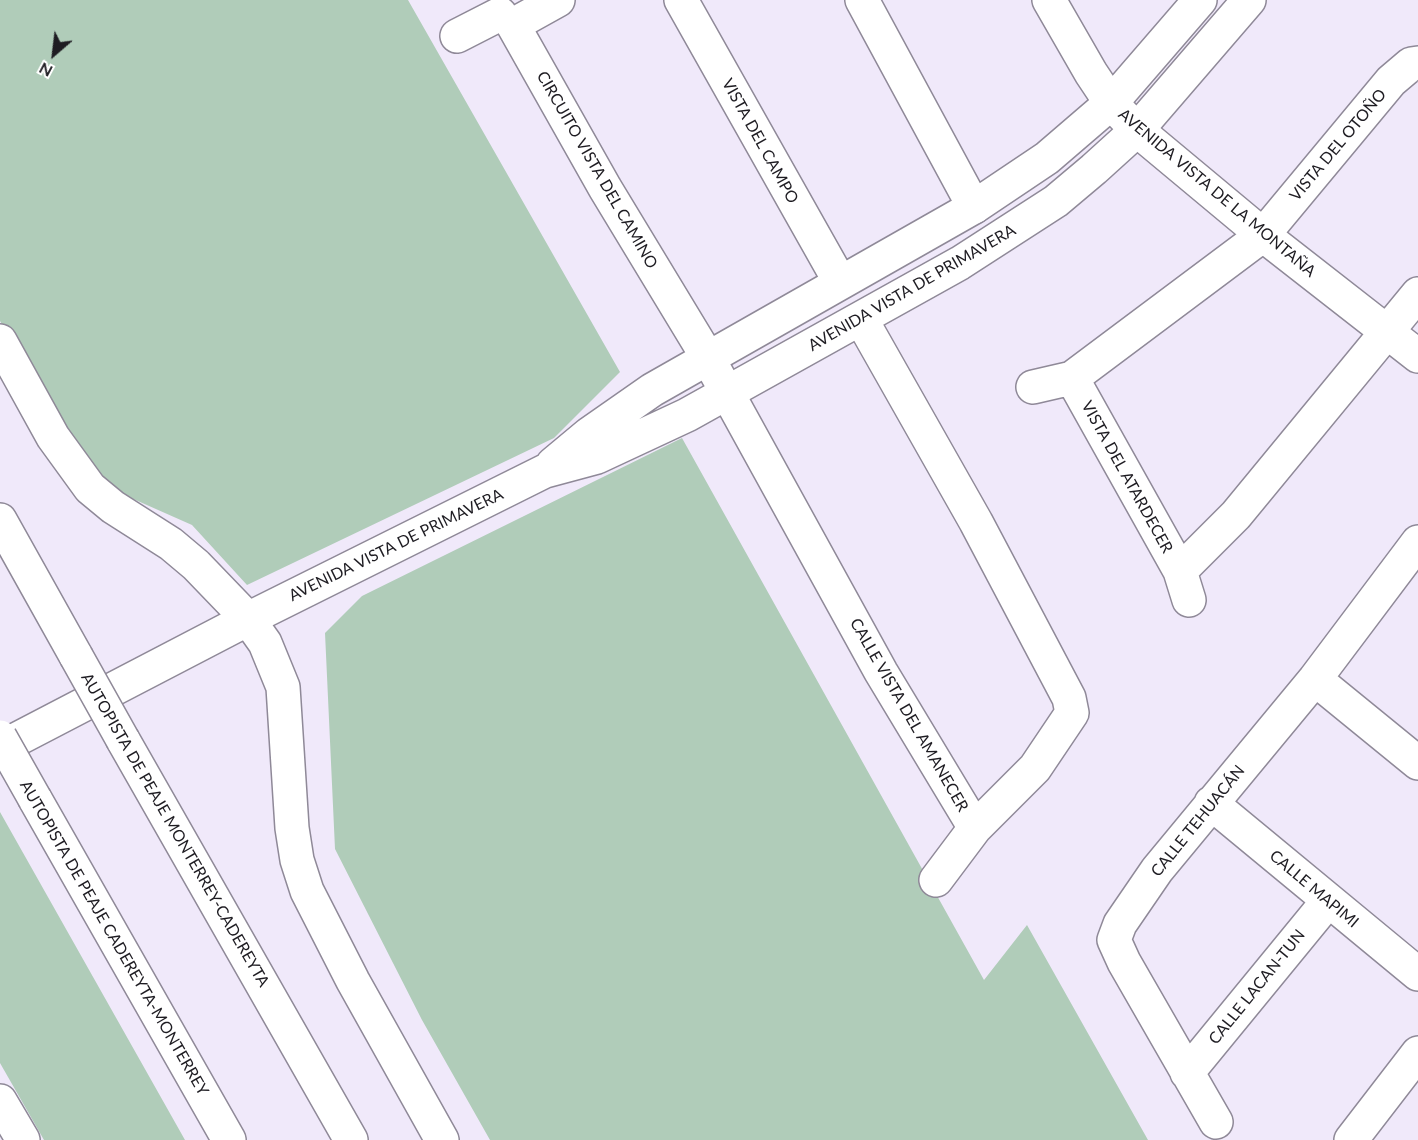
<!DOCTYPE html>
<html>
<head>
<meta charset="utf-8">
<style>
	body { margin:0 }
	#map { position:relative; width:1418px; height:1140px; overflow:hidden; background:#f0e9fa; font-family:Lato,sans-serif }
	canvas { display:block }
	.north { position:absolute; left:24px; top:24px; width:60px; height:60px; -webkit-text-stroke:4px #fff; paint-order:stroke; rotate:208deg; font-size:16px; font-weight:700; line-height:24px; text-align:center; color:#1e1c22 }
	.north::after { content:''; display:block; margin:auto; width:21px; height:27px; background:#1e1c22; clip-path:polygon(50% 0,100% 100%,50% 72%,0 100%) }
</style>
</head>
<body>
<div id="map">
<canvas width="1418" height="1140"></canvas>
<div class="north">N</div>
</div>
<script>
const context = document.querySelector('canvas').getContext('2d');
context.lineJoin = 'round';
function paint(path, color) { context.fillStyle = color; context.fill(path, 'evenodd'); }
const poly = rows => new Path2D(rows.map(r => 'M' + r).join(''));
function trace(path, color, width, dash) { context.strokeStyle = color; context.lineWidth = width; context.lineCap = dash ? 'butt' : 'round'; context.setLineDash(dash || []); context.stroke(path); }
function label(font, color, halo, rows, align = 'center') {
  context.font = font + ' Lato,sans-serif'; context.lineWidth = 5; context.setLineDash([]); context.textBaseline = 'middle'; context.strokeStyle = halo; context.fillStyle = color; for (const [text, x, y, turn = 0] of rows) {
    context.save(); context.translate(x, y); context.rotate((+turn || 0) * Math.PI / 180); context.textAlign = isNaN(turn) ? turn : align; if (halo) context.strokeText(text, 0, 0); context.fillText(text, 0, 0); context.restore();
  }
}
paint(poly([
	[0,0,408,0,620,372,554,438,247,585,192,525,122,494,75,454,0,321],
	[682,438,984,980,1027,925,1148,1140,490,1140,422,1020,335,849,325,633,362,596],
	[0,812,185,1140,44,1140,0,1063]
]), '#b0ccb9');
const minor = poly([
	[558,0,513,25,605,188,708,358,881,672,975,828],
	[681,0,840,282],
	[862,0,974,207],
	[1049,0,1091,73,1111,103,1137,130,1263,235,1418,356],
	[457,36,500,14],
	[1418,63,1411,64,1391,81,1263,235,1072,378,1180,571,1236,515,1418,294],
	[861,319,976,522,1069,698,1072,713,1035,768,975,828,936,880],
	[0,341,53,437,90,488,113,507,171,544,196,565,248,619,265,643,283,687,292,828,297,860,307,891,353,981,442,1140],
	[1033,387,1072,378],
	[1180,571,1189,600],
	[1315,679,1418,763],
	[1211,803,1418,974],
	[1187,1073,1328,901],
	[1216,1122,1124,962,1114,940,1120,924,1157,870,1315,679,1418,542],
	[1351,1140,1418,1053]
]);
const major = poly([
	[553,464,589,434,652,390,974,207,1047,158,1111,103,1200,0],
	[0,748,248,619,545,471,597,457,687,415,960,263,1056,201,1094,169,1137,130,1249,0],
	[0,1101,23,1140]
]);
const highway = poly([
	[0,520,76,656],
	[123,740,351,1140],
	[35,799,229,1140]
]);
trace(minor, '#8f8998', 36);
trace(major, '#8f8998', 36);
trace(highway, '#8f8998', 36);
trace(minor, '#fff', 33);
trace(major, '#fff', 33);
trace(highway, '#fff', 33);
const highwayBridge = poly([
	[76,656,123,740],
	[0,737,35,799]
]);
trace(highwayBridge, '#8f8998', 36, []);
trace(highwayBridge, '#fff', 33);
label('16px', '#1e1c22', '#fff', [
	["VISTA DEL CAMPO",760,141,61],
	["VISTA DEL OTOÑO",1338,145,-50],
	["CIRCUITO VISTA DEL CAMINO",597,170,60],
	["AVENIDA VISTA DE LA MONTAÑA",1217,193,40],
	["AVENIDA VISTA DE PRIMAVERA",912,288,-30],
	["VISTA DEL ATARDECER",1127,477,61],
	["AVENIDA VISTA DE PRIMAVERA",396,545,-26],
	["CALLE VISTA DEL AMANECER",909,715,60],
	["CALLE TEHUACÁN",1198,821,-51],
	["AUTOPISTA DE PEAJE MONTERREY-CADEREYTA",175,830,60],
	["CALLE MAPIMI",1314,889,40],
	["AUTOPISTA DE PEAJE CADEREYTA-MONTERREY",114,938,60],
	["CALLE LACAN-TUN",1257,987,-51]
]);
</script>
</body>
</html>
